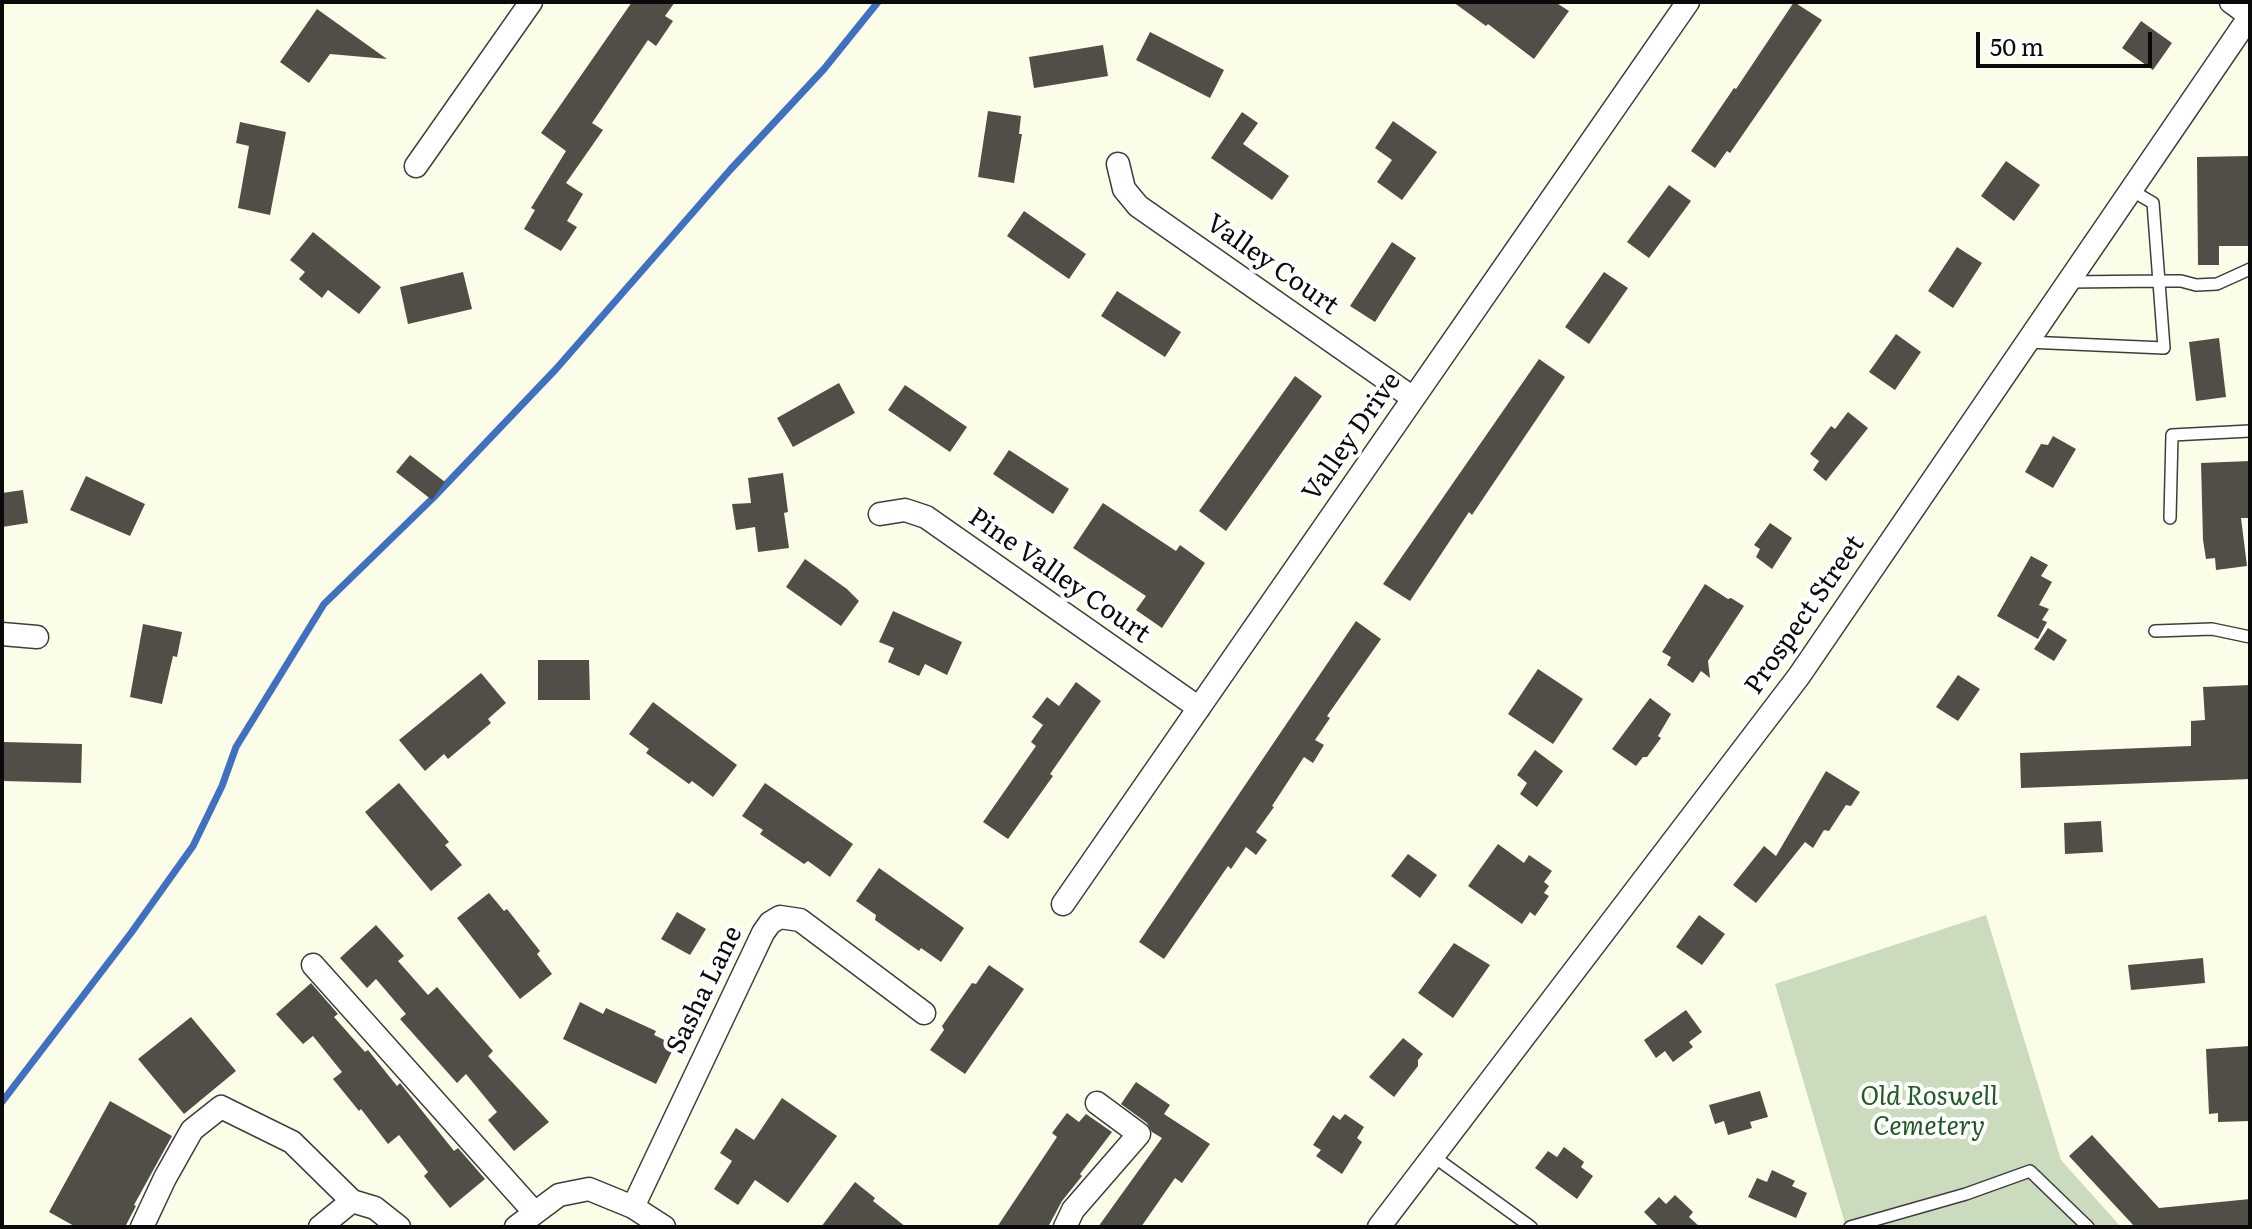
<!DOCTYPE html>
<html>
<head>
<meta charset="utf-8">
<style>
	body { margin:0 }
	#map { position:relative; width:2252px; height:1229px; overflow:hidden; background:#fcfde8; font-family:Literata,serif }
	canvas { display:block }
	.frame { position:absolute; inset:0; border:4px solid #0a0a0a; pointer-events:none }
	.scale { position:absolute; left:1976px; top:32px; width:176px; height:36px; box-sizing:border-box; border:4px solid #0a0a0a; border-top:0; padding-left:10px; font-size:24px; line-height:28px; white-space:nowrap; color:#0a0a0a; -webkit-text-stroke:6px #fff; paint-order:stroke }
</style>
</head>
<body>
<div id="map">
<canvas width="2252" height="1229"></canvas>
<div class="frame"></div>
<div class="scale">50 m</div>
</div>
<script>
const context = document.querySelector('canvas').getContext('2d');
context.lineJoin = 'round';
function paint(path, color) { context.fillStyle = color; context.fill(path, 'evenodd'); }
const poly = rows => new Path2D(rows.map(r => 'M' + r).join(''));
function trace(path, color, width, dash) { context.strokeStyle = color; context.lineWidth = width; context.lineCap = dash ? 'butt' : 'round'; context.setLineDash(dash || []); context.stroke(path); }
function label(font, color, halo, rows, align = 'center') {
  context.font = font + ' Literata,serif'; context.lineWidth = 8; context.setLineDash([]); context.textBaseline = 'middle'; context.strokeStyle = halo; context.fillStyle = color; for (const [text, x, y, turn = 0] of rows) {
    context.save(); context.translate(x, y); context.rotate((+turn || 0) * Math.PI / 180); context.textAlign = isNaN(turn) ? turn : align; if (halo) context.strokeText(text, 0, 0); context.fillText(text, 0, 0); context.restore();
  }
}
paint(poly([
	[1986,915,2061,1160,2121,1227,1846,1227,1775,984]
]), '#cbdbbd');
trace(poly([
	[2,1102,131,933,193,846,222,786,236,747,324,604,433,498,556,369,730,170,824,69,878,2]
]), '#4070c0', 7);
paint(poly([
	[632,2,675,2,665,16,673,21,656,46,648,40,592,123,603,130,566,183,583,194,567,221,577,227,561,251,524,229,535,210,531,208,566,151,541,133],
	[1453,2,1555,2,1569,11,1534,59,1488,24,1486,26],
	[1794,2,1822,20,1730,153,1727,151,1715,168,1691,151,1734,88,1736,89],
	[317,9,387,59,330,54,309,83,280,62],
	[2141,21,2172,43,2153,70,2122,48],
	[1150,32,1224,70,1210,98,1136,60],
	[1103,45,1108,76,1034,88,1029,57],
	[988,111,1021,116,1019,134,1022,134,1014,183,978,177],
	[1242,112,1258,123,1243,144,1289,176,1272,200,1211,158],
	[1393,121,1437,152,1402,200,1377,182,1392,160,1375,148],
	[240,122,286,132,270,215,238,208,249,146,236,143],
	[2250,156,2250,246,2219,246,2219,265,2198,265,2197,157],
	[2006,161,2040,185,2014,221,1981,196],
	[1669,185,1691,201,1649,258,1627,242],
	[1024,211,1086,254,1069,279,1007,236],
	[313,232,381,287,359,314,328,290,322,298,299,279,305,272,290,260],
	[1392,242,1416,258,1375,322,1350,306],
	[1957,247,1982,263,1953,308,1928,291],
	[463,272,472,309,408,324,400,287],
	[1604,272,1628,288,1589,344,1565,327],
	[1117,291,1181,332,1165,357,1101,316],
	[1896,334,1921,352,1895,390,1869,372],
	[2219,338,2226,397,2196,401,2189,342],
	[1539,359,1565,377,1472,515,1469,512,1410,601,1383,584],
	[1295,376,1322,396,1226,531,1199,511],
	[839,383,855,413,793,447,777,418],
	[905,385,967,427,950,452,888,410],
	[1848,412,1868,428,1826,481,1813,470,1819,461,1810,454,1831,426,1835,429],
	[2053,436,2076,449,2053,488,2025,472,2041,444,2048,445],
	[1009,450,1069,489,1053,514,993,474],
	[410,455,445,482,432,500,396,472],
	[2250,461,2250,518,2241,518,2247,566,2216,570,2215,558,2206,559,2203,540,2201,463],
	[783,473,788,512,784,513,789,548,758,552,755,527,736,530,732,504,751,503,748,478],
	[86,476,145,504,130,536,70,510],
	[23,490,28,523,2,527,2,493],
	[1103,503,1176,551,1180,545,1205,563,1162,628,1136,610,1146,596,1073,548],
	[1770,523,1792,538,1772,569,1756,557,1760,549,1754,545],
	[2031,556,2048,565,2041,576,2052,582,2039,605,2049,609,2042,620,2047,622,2038,639,1997,616],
	[805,559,847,589,859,601,841,626,786,587],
	[1705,584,1728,599,1731,598,1744,606,1708,661,1710,678,1701,671,1693,683,1667,665,1671,657,1662,652],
	[893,611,962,642,947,675,925,664,919,676,888,662,894,648,879,642],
	[1356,621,1381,639,1327,716,1330,718,1315,740,1324,745,1313,763,1304,757,1272,806,1274,807,1256,832,1267,840,1256,855,1246,847,1231,869,1228,866,1164,959,1139,942],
	[143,624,182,632,177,657,173,656,162,704,130,697],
	[2048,628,2067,640,2054,661,2034,649],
	[538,660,589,660,590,700,538,700],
	[1538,669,1583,699,1553,744,1508,714],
	[481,673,506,703,488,719,491,723,448,759,444,754,425,771,399,740],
	[1958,675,1980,689,1958,721,1936,707],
	[1076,682,1101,701,1050,774,1053,776,1008,839,983,822,1036,746,1031,742,1043,725,1032,717,1047,697,1059,706],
	[2250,685,2250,779,2021,788,2020,753,2191,746,2191,721,2205,720,2203,687],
	[1650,698,1671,714,1658,736,1661,738,1647,757,1643,757,1636,766,1612,749],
	[653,702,737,765,713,797,692,781,689,784,646,753,649,749,629,734],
	[4,742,82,744,81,783,3,781],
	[1535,750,1563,771,1537,807,1520,794,1527,783,1517,775],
	[1826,771,1860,792,1851,806,1846,805,1829,831,1824,830,1813,848,1805,842,1756,903,1733,885,1764,846,1776,856],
	[399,783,449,842,445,845,462,865,431,891,365,812],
	[765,783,853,844,830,877,808,861,804,864,760,834,763,830,742,816],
	[2101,821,2103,852,2065,854,2064,823],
	[1498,844,1524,863,1529,855,1552,871,1544,882,1549,886,1544,893,1549,896,1535,916,1530,912,1522,924,1468,886],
	[1408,854,1437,875,1420,898,1391,876],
	[879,868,964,928,941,962,921,948,919,951,875,920,876,915,856,901],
	[489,893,504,911,507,909,540,951,537,954,552,974,520,999,457,918],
	[677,912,706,929,690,955,661,939],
	[1699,915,1725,934,1702,965,1676,947],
	[376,925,404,956,398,961,428,995,437,987,493,1051,488,1056,549,1122,514,1151,488,1120,497,1112,466,1074,457,1083,400,1019,406,1014,376,979,367,988,340,958],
	[1454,943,1490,965,1453,1018,1418,993],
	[2203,958,2205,983,2131,990,2128,965],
	[989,965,1024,989,965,1074,930,1050,944,1030,942,1026,972,983,976,984],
	[311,983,338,1014,334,1017,365,1052,368,1050,397,1086,400,1083,454,1151,458,1148,485,1179,450,1208,424,1176,428,1172,399,1135,388,1144,361,1109,359,1111,333,1079,342,1072,313,1036,303,1044,276,1014],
	[580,1002,603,1014,606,1008,656,1031,654,1035,675,1045,656,1084,563,1039],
	[1686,1010,1702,1032,1689,1042,1693,1047,1673,1062,1665,1051,1656,1058,1644,1040],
	[191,1017,236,1071,184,1114,138,1059],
	[1403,1038,1423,1054,1418,1060,1418,1066,1394,1097,1369,1077],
	[2250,1046,2250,1121,2218,1122,2218,1113,2209,1114,2206,1049],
	[1136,1082,1170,1105,1164,1114,1210,1144,1182,1183,1175,1178,1141,1227,1098,1227,1162,1138,1152,1132,1147,1123,1121,1104],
	[1760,1091,1768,1117,1750,1122,1752,1128,1728,1135,1724,1121,1715,1124,1709,1105],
	[782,1098,837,1136,788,1203,755,1180,738,1205,714,1189,732,1161,720,1153,736,1128,754,1140],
	[110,1101,172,1136,134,1205,136,1206,125,1227,76,1227,49,1212],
	[1067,1113,1079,1122,1086,1114,1112,1132,1080,1174,1082,1176,1062,1201,1048,1227,997,1227,1057,1137,1052,1133],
	[1345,1114,1364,1127,1357,1138,1362,1142,1342,1174,1316,1156,1321,1150,1313,1145,1333,1115,1340,1120],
	[2092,1135,2159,1208,2250,1199,2250,1227,2135,1227,2069,1156],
	[1564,1147,1584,1162,1581,1167,1593,1176,1577,1199,1535,1168,1548,1151,1557,1157],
	[1772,1170,1795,1181,1792,1186,1807,1193,1796,1218,1748,1197,1757,1178,1767,1182],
	[855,1182,875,1198,873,1201,906,1227,821,1227],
	[1675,1195,1693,1212,1689,1217,1700,1227,1659,1227,1644,1212,1659,1197,1666,1204]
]), '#514d47');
const lane = poly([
	[2069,282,2160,281,2181,281,2196,285,2217,284,2250,269],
	[2027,342,2164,348,2153,203,2131,190],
	[2170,518,2172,435,2250,431],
	[2155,631,2212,629,2250,637],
	[1433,1156,1531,1227],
	[1850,1227,1966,1194,2030,1171,2088,1227]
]);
const street = poly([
	[2231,2,2250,16],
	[1118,164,1124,189,1138,206,1413,398],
	[416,166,531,2],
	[880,514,905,510,926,517,1199,708],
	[2,634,37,637],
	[1063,904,1688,2],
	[313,965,535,1213],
	[352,1201,375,1208,399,1227],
	[633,1207,763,933,770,923,780,917,800,920,924,1013],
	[142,1227,165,1178,192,1130,221,1107,292,1142,352,1201,320,1227],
	[516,1227,559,1195,589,1189,633,1207,664,1227],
	[1065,1227,1073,1210,1139,1134,1097,1103],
	[1379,1227,1799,676,2250,16]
]);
trace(lane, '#3d3d3d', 14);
trace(street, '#3d3d3d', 25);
trace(lane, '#fff', 11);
trace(street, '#fff', 22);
label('26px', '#0a0a0a', '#fff', [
	["Valley Court",1272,265,35],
	["Valley Drive",1352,437,-55],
	["Pine Valley Court",1059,576,35],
	["Prospect Street",1805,615,-55],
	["Sasha Lane",705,990,-64]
]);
label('italic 26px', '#215a22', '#fff', [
	["Old Roswell",1929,1097],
	["Cemetery",1929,1127]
]);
</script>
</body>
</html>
